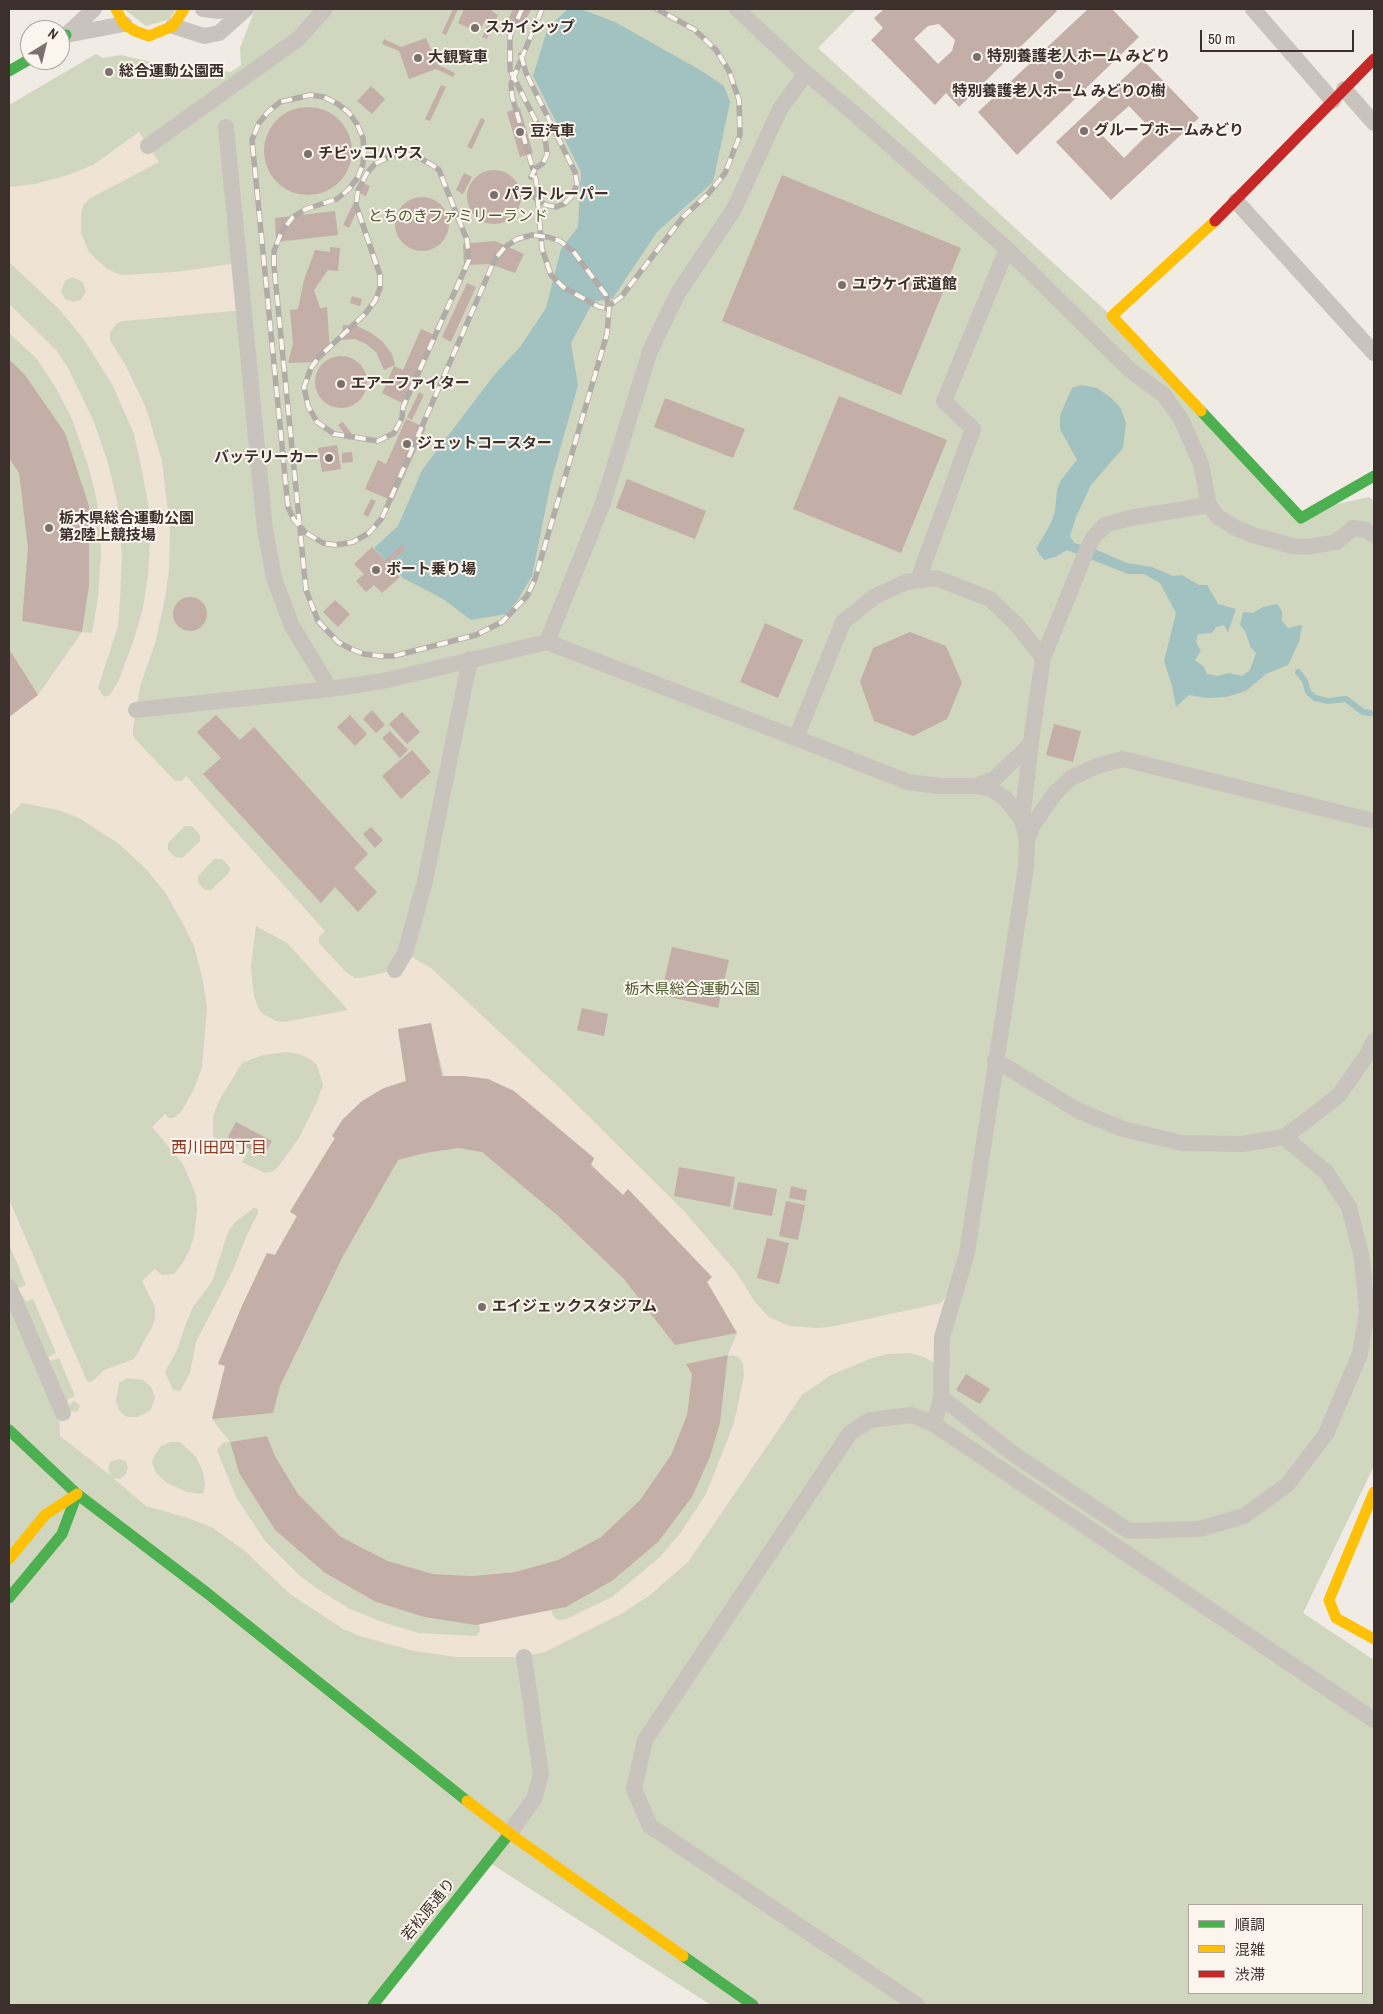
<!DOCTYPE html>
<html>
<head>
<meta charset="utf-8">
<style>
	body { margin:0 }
	#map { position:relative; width:1383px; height:2014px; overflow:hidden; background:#f0ebe5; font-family:"Archivo Narrow","Noto Sans JP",sans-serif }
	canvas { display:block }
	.frame { position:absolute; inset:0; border:10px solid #3b302b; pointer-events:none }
	.legend { position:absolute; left:1188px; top:1904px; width:175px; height:90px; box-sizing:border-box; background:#fbf5ee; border:1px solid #aea6a0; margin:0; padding:6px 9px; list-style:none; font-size:15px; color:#3b302b }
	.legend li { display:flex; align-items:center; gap:10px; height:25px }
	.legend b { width:25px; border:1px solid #aea6a0 }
	.north { position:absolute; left:20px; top:20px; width:50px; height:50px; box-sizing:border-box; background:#fbf5ee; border:1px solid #aea6a0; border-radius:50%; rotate:36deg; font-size:14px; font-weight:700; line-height:20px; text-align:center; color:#3b302b }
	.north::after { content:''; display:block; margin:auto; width:18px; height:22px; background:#7a716c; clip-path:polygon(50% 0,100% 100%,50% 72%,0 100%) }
	.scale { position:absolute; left:1200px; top:30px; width:154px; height:22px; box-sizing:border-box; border:2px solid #3b302b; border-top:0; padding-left:6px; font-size:15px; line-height:18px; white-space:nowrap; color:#3b302b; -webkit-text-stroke:4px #fbf5ee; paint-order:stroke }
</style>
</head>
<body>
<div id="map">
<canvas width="1383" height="2014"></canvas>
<div class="frame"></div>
<ul class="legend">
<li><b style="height:6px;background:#4caf50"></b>順調</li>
<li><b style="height:6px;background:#ffc107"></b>混雑</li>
<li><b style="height:6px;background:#c62828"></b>渋滞</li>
</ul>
<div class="north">N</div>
<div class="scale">50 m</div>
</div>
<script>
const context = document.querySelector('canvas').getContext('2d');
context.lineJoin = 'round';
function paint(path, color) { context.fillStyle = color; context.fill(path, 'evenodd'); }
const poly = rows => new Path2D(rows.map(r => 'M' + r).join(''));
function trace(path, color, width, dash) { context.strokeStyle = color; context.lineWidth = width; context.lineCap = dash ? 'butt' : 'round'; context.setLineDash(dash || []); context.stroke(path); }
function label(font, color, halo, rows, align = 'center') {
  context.font = font + ' "Archivo Narrow","Noto Sans JP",sans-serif'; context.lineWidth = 4; context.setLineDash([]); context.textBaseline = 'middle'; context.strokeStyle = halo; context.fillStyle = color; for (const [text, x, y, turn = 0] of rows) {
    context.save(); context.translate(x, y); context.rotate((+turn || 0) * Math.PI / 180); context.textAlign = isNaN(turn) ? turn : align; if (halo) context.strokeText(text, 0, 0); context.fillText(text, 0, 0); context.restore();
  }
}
paint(poly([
	[124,9,176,9,170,19,146,26],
	[255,9,856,9,818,48,1118,322,1296,513,1369,497,1374,501,1374,1466,1303,1613,1374,1660,1374,2005,711,2005,490,1863,378,2005,9,2005,9,105,96,54,103,58,121,55,151,62,231,72,241,65,240,48],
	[1189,1905,1362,1905,1362,1993,1189,1993]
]), '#d1d6bf');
paint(poly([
	[139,132,159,162,89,199,83,206,81,214,81,233,89,252,107,269,121,275,175,272,239,263,243,310,124,321,117,323,110,332,110,340,127,368,146,408,162,461,170,530,169,570,165,598,156,640,140,687,133,729,133,735,136,740,175,781,181,781,186,776,325,931,319,937,319,943,346,972,355,978,361,978,395,970,405,953,431,968,562,1090,684,1211,736,1272,755,1302,769,1317,789,1326,819,1328,835,1326,941,1303,950,1290,942,1367,924,1357,910,1353,888,1354,872,1358,831,1375,802,1395,688,1562,649,1596,621,1614,545,1652,522,1657,456,1657,414,1651,363,1637,343,1629,290,1594,246,1552,213,1528,188,1518,146,1506,113,1478,120,1479,126,1474,128,1467,125,1461,119,1459,110,1462,108,1468,111,1476,60,1436,59,1417,70,1411,77,1412,80,1405,74,1401,68,1405,68,1399,75,1396,59,1358,51,1361,48,1357,56,1353,33,1299,26,1302,18,1288,26,1285,9,1244,9,1199,86,1379,89,1382,93,1381,104,1370,134,1359,152,1327,155,1318,155,1307,142,1281,155,1269,162,1275,174,1274,182,1264,189,1251,194,1236,197,1211,196,1195,183,1164,152,1127,165,1114,169,1118,173,1118,181,1112,194,1089,202,1067,207,1008,203,981,194,946,182,922,166,894,146,869,119,844,79,818,58,810,22,803,9,816,9,717,38,695,82,632,92,633,98,598,101,555,100,519,95,492,87,462,72,419,56,388,37,359,9,333,9,304,56,350,68,368,94,422,108,463,117,500,122,556,120,599,118,626,98,688,104,697,110,695,119,680,134,639,143,608,148,575,150,542,149,509,140,461,134,434,113,386,85,341,60,310,9,262,9,187,35,184,65,176,93,165],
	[72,277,83,282,86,291,81,300,73,302,65,299,61,291,65,281],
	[185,826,192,826,200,835,200,841,182,858,175,857,168,850,168,843],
	[214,859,222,859,230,868,229,873,211,890,205,890,198,883,198,876],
	[256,926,287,943,348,1010,284,1022,276,1021,263,1014,259,1010,254,996,252,979,251,965],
	[430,1023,444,1076,464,1076,488,1079,514,1091,594,1158,591,1165,623,1195,707,1282,737,1333,728,1355,686,1364,692,1374,687,1415,671,1455,640,1500,601,1537,558,1560,515,1572,473,1576,433,1574,388,1561,341,1537,298,1494,275,1456,267,1436,230,1442,212,1419,225,1366,218,1363,242,1306,267,1253,275,1255,297,1216,290,1211,335,1138,332,1136,343,1119,406,1081,398,1029],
	[288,1052,302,1055,310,1059,317,1065,323,1085,316,1104,299,1138,278,1167,273,1171,265,1173,242,1162,249,1149,239,1143,232,1155,217,1143,213,1136,213,1116,219,1101,242,1063,263,1055],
	[254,1208,258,1209,258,1213,247,1235,233,1270,196,1342,190,1373,180,1391,173,1390,165,1372,177,1350,187,1321,193,1307,212,1282,228,1232,235,1222],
	[732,1355,739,1357,743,1364,744,1375,734,1423,706,1494,681,1532,660,1557,612,1597,566,1619,559,1620,554,1617,551,1610,566,1607,612,1581,658,1542,692,1497,710,1457,720,1423,728,1356],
	[127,1378,143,1380,151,1387,155,1397,151,1410,138,1417,128,1417,124,1415,119,1410,116,1401,119,1383],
	[170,1442,180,1442,196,1457,203,1472,205,1483,204,1492,201,1494,187,1492,167,1483,156,1473,152,1462,154,1456,161,1446],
	[230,1442,239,1473,275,1530,325,1573,376,1602,424,1617,479,1624,480,1631,476,1636,419,1633,385,1623,350,1609,319,1590,300,1576,265,1541,236,1497,217,1450,223,1443]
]), '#eee3d5');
paint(poly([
	[568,9,581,9,615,22,700,70,724,86,730,102,713,182,657,232,613,298,593,302,571,343,578,385,551,482,532,576,517,601,506,614,471,620,443,599,403,578,374,548,398,526,422,470,495,374,520,347,546,308,561,249,578,227,581,172,533,76,548,27],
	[1081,385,1097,388,1110,397,1120,407,1126,423,1123,448,1091,485,1076,517,1070,536,1074,543,1090,547,1127,563,1152,567,1173,576,1182,575,1199,585,1207,585,1218,604,1236,609,1228,632,1224,625,1216,627,1212,633,1198,634,1196,642,1201,651,1195,660,1204,667,1207,674,1218,676,1229,673,1242,676,1250,670,1256,653,1251,648,1245,631,1240,625,1243,612,1253,613,1263,607,1277,604,1282,611,1282,621,1288,628,1302,625,1299,642,1288,665,1266,674,1246,691,1226,697,1207,698,1189,695,1176,707,1172,686,1164,661,1176,613,1160,583,1144,574,1128,574,1067,550,1055,557,1044,560,1036,549,1051,523,1055,511,1057,490,1061,480,1077,460,1060,429,1060,415,1072,388]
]), '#a1c2c1');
trace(poly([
	[1298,672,1305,681,1308,692,1315,698,1328,701,1346,699,1363,712,1370,713]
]), '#a1c2c1', 6);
paint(poly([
	[453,9,458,9,446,35,442,33],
	[464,9,489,9,498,15,487,39,482,37,489,22,485,20,479,33,458,23],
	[513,9,531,9,522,29,507,22],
	[884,9,1055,9,1057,11,959,107,946,93,935,105,871,40,883,28,874,18],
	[939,24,955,40,952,51,938,64,914,39,928,26],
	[1088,9,1112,9,1139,37,1017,155,978,112],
	[426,38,438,65,455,73,453,77,436,69,409,79,399,51,382,44,384,39,401,47],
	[1143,60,1199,118,1111,200,1056,142],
	[1129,106,1152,130,1124,158,1099,132],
	[441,85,446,87,430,121,425,119],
	[371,86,385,99,372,114,357,101],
	'264 151a44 44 0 1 1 88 0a44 44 0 1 1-88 0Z',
	[520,108,533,153,520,157,507,112],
	[481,118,485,120,472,149,467,147],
	'467 197a27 27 0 1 1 54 0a27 27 0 1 1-54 0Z',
	[464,173,472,177,463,194,456,190],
	[782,175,961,248,901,395,722,321],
	[363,183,370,186,366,196,359,193],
	'395 224a27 27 0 1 1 54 0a27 27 0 1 1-54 0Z',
	[353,204,359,206,349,228,343,225],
	[335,211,338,235,276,242,275,218],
	[495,241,524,254,515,273,490,264,464,265,463,244],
	[330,247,340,248,338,271,328,270,314,290,320,308,327,307,330,351,314,362,288,363,293,344,290,310,298,309,304,280,315,250,330,252],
	[467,283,476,287,451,342,442,337],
	[352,296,362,299,360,306,350,303],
	[343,325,357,326,371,333,382,341,392,354,395,365,384,370,376,352,366,344,355,339,341,340],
	[421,329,434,335,404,404,382,393,394,366,403,370],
	'315 382a26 26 0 1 1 52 0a26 26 0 1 1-52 0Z',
	[9,359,25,375,65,433,89,506,89,586,82,632,22,621,28,548,19,473,9,458],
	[419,392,424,395,412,420,407,417],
	[839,396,947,440,901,553,793,509],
	[665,398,745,429,733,458,654,427],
	[406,419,426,428,393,501,365,489,378,460,386,464],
	[343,422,354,437,349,440,338,425],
	[337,445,341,469,322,472,318,448],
	[352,452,353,462,342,463,342,453],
	[627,479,706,511,695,539,616,508],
	[371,499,376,501,368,517,363,514],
	[402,544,406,548,388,565,400,577,382,593,374,585,366,592,356,581,364,574,354,564,372,547,385,560],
	'173 614a17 17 0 1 1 34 0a17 17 0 1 1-34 0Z',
	[335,600,350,614,338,627,323,612],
	[765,623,803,640,778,698,740,682],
	[910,632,946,646,962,683,947,719,913,736,874,721,860,682,873,648],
	[9,649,38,695,9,717],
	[372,710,385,725,376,733,363,719],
	[402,712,420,732,407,744,389,724],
	[216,715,240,740,254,727,368,854,354,868,377,892,358,912,335,887,321,903,203,774,221,758,197,732],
	[350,715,367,734,355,746,337,727],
	[1054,724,1081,731,1073,762,1046,755],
	[390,731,408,750,400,758,382,738],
	[412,750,431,772,401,799,382,776],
	[371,827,383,840,375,848,363,834],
	[672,947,729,960,718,1008,661,995],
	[582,1008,608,1014,604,1036,577,1030],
	[431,1023,442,1076,464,1076,488,1079,514,1091,594,1158,591,1165,623,1195,628,1189,712,1277,707,1282,737,1333,675,1345,624,1279,556,1214,482,1152,458,1148,425,1153,398,1160,343,1256,280,1386,273,1413,212,1419,225,1366,218,1364,242,1306,267,1253,275,1255,297,1216,290,1212,335,1138,332,1136,343,1119,362,1101,384,1088,406,1081,398,1029],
	[236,1122,272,1141,263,1157,228,1137],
	[679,1167,735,1177,730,1207,674,1196],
	[738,1182,777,1189,772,1216,733,1209],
	[791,1186,807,1190,805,1201,789,1198],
	[786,1201,805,1205,798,1240,779,1236],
	[767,1238,789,1243,779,1284,757,1278],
	[728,1355,720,1423,710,1457,692,1497,658,1542,612,1581,566,1607,476,1625,424,1617,376,1602,325,1573,275,1530,239,1473,230,1442,267,1436,275,1456,298,1494,341,1537,388,1561,433,1574,473,1576,515,1572,558,1560,601,1537,640,1500,671,1455,687,1415,692,1374,686,1364],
	[966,1374,990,1389,980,1404,956,1390]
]), '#c3afa7');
trace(poly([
	[203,9,219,11,226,9],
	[737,9,800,68,857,116,1007,249,1130,370,1164,395,1181,419,1201,464,1209,505,1218,517,1236,528,1253,535,1292,546,1309,547,1336,542,1353,528,1366,530,1374,535],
	[1253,9,1333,101],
	[173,26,204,36,219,33,246,9],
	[66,35,124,24],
	[66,35,94,9],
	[1344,89,1374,123],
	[226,127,265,530,274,578,292,626,330,689],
	[148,146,298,39,325,9],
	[1236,201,1374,353],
	[918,580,973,429,944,401,1007,249],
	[547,642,603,503,650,351,678,293,734,209,780,109,806,73],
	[136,710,330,689,383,681,547,642,796,738,843,622,874,597,906,582,936,578,990,599,1017,625,1043,658],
	[796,738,908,782,939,786,976,786,994,779,1030,745],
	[976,786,991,789,1005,798,1022,820],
	[1027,840,1034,823,1056,792,1071,778,1097,766,1123,759,1374,821],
	[395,970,405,953,425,881,470,659],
	[995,1060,1079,1111,1123,1129,1182,1143,1242,1144,1284,1137,1311,1117,1339,1095,1367,1055,1374,1041],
	[9,1287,63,1413],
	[941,1397,1015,1455,1129,1531,1200,1529,1244,1516,1287,1485,1326,1434,1360,1354,1367,1312,1362,1258,1349,1207,1326,1172,1284,1137],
	[932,1423,937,1414,941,1397,942,1337,967,1253,1026,867,1027,840,1022,820,1033,726,1043,658,1086,552,1093,538,1105,525,1130,518,1209,505],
	[509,1834,534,1799,541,1774,524,1657],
	[917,2005,650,1826,634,1789,645,1740,850,1433,870,1420,911,1415,932,1423,1374,1720]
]), '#c9c3be', 16);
trace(poly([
	[60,39,66,35],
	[9,71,30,59],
	[1201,411,1301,518,1374,476],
	[9,1430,77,1494,207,1593,467,1801],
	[9,1598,62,1534,77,1494],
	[683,1956,753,2005],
	[373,2005,509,1834]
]), '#4caf50', 11);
trace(poly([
	[116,9,124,24,135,31,149,36,173,26,184,9],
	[1201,411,1112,316,1215,221],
	[1374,1492,1329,1600,1336,1618,1374,1639],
	[9,1559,45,1515,77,1494],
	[467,1801,517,1839,683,1956]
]), '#ffc107', 11);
trace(poly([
	[1215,221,1374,59]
]), '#c62828', 11);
const rail = poly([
	[522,9,510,36,510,70,545,139,546,145,547,155,543,163,535,169,531,177],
	[542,9,511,84,512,96,536,180,542,249,551,275,563,287,599,307,606,308,621,297,683,217,709,193,725,173,740,135,739,100,729,71,716,50,695,30,657,9],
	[521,55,526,73,575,172,577,184,572,196,564,204,556,207,546,205,535,198],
	[406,154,420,158,432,165,439,170,467,240,469,260,403,407,402,418,394,433,378,441,334,434,317,422,308,406,304,387,311,368,318,358,365,314,375,301,380,288,380,275,356,205,358,190,367,173,375,164,389,157,406,154],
	[274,266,274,251,282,231,293,217,306,209,337,199,349,189,358,177,363,164,364,151,363,138,357,124,349,113,338,104,324,97,310,95,280,102,268,112,259,123,252,140,288,507,294,520,306,533,323,543,336,545,353,542,369,533,382,518,495,259,505,247,517,239,532,235,548,237,560,241,573,251,606,295,609,308,607,334,535,579,527,596,502,622,476,635,394,656,380,656,364,654,351,649,338,642,318,621,306,590,274,266]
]);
trace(rail, '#b1aca8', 5.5);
trace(rail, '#fbf5ee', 4, [11]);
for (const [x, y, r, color] of [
	[475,28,5,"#7a716c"],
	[977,57,5,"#7a716c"],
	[418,58,5,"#7a716c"],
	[109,72,5,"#7a716c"],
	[1059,75,5,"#7a716c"],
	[1084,131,5,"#7a716c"],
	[520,132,5,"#7a716c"],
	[308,154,5,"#7a716c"],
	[494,195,5,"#7a716c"],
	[842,285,5,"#7a716c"],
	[341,384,5,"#7a716c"],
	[407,444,5,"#7a716c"],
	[329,458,5,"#7a716c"],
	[49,528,5,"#7a716c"],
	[376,570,5,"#7a716c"],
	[482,1307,5,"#7a716c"]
]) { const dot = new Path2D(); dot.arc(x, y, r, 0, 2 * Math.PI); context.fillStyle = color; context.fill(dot); trace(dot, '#fbf5ee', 2); }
label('bold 15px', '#3b302b', '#fbf5ee', [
	["スカイシップ",485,28],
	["特別養護老人ホーム みどり",987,57],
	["大観覧車",428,58],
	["総合運動公園西",119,72],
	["特別養護老人ホーム みどりの樹",1059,92,"center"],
	["グループホームみどり",1094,131],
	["豆汽車",530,132],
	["チビッコハウス",318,154],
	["パラトルーパー",504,195],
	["ユウケイ武道館",852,285],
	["エアーファイター",351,384],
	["ジェットコースター",417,444],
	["バッテリーカー",319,458,"right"],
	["栃木県総合運動公園",59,519],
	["第2陸上競技場",59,536],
	["ボート乗り場",386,570],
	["エイジェックスタジアム",492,1307]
], 'left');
label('15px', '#4a5a2e', '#fbf5ee', [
	["とちのきファミリーランド",458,217],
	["栃木県総合運動公園",692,990]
]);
label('15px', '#3b302b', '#fbf5ee', [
	["若松原通り",429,1910,-51]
]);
label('16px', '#8c3b22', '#fbf5ee', [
	["西川田四丁目",219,1149]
]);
</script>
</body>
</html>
